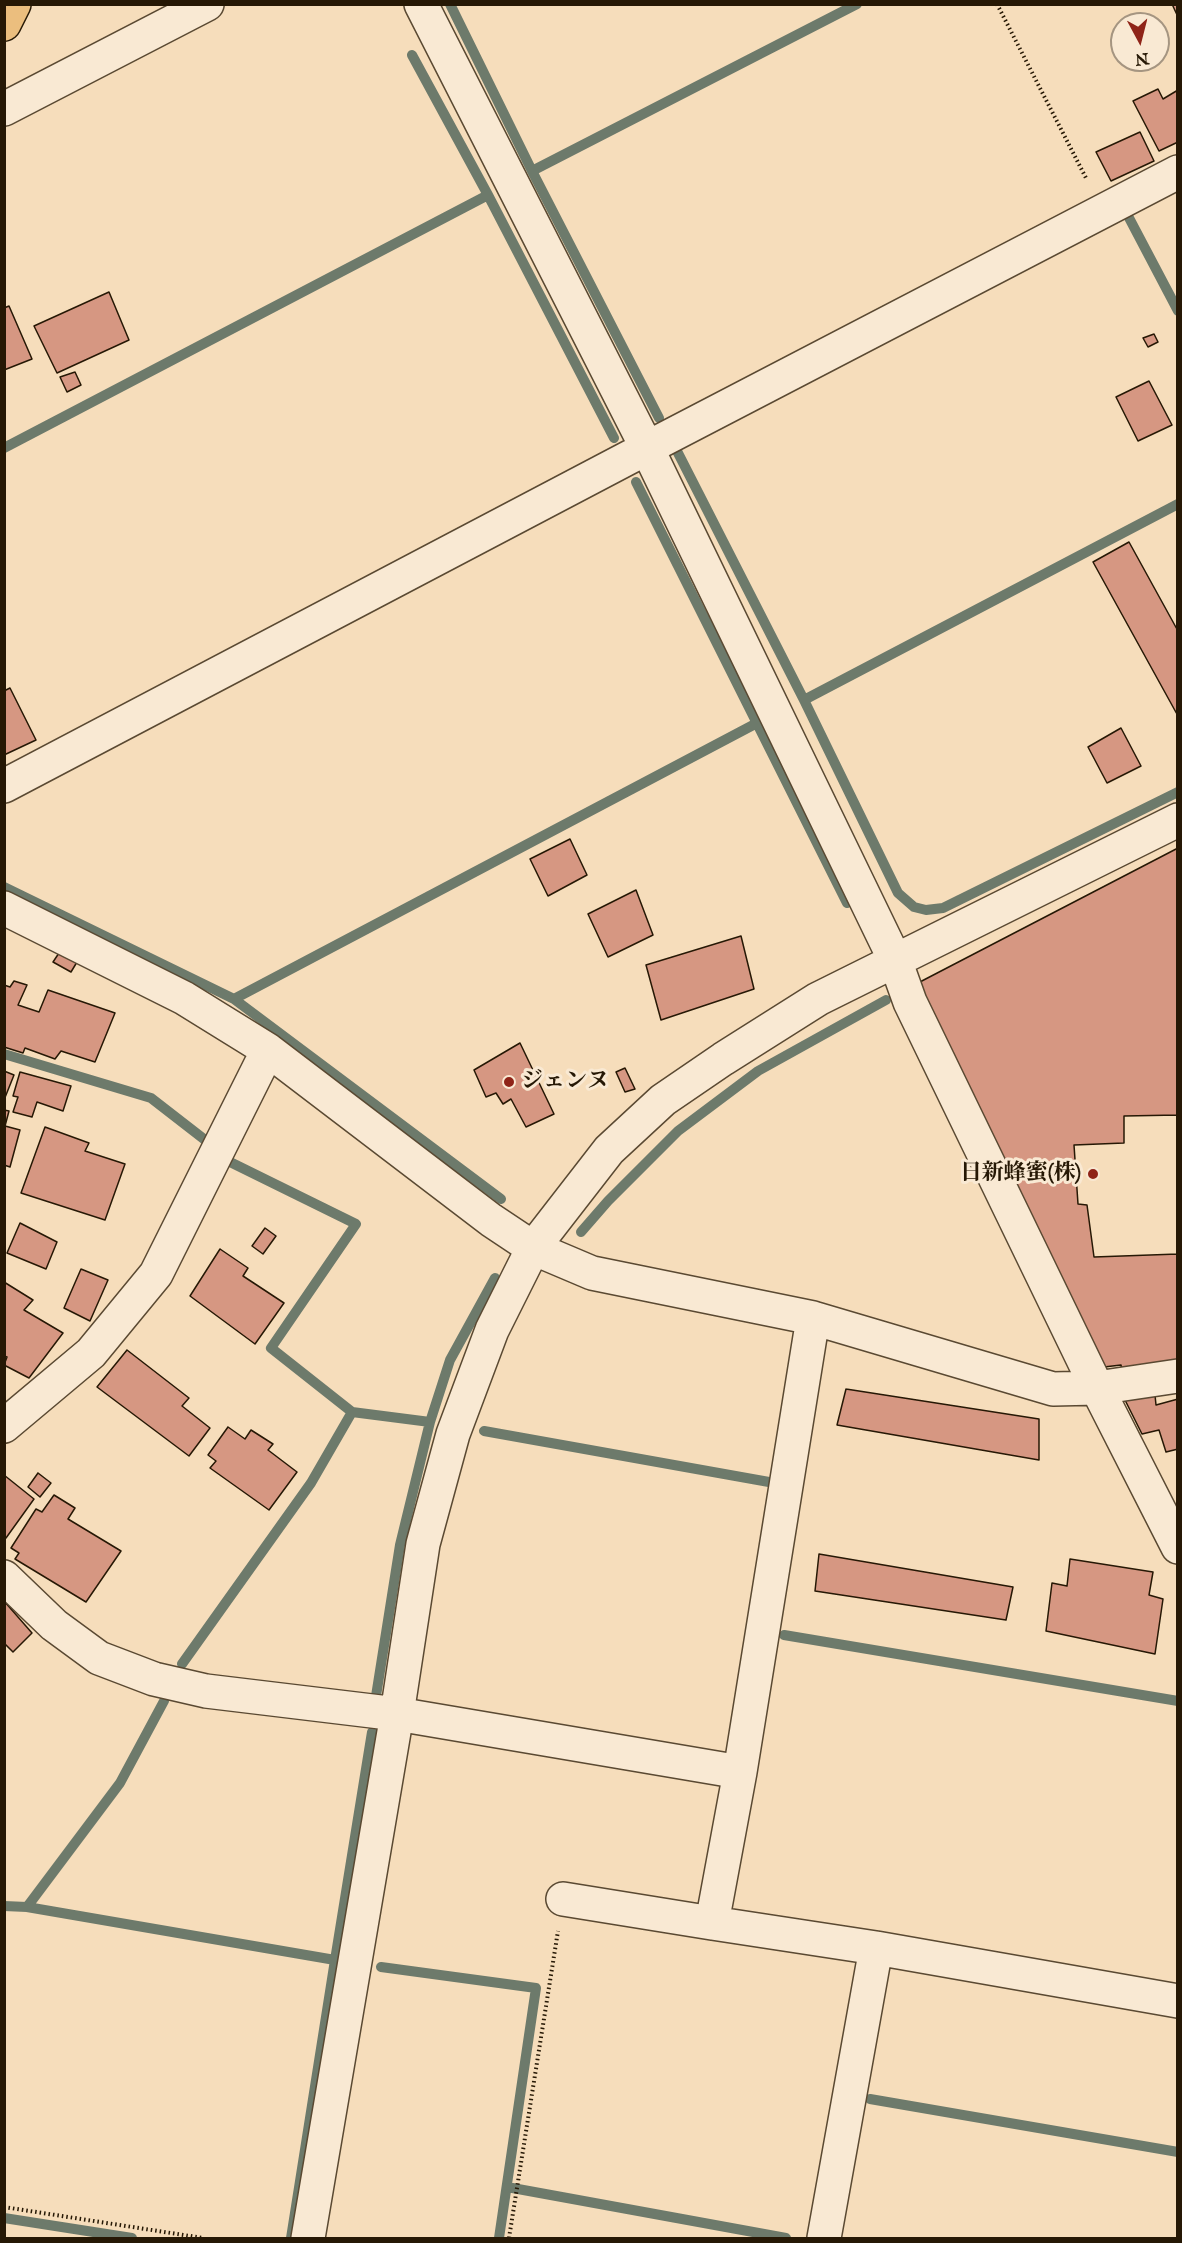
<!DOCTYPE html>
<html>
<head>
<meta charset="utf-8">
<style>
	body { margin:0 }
	#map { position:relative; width:1182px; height:2243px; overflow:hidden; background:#f6ddbb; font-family:"IM FELL English",serif }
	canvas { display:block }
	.frame { position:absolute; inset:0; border:6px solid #261805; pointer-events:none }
	.north { position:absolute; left:1110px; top:12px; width:60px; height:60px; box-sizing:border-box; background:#f9e9d3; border:2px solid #a59581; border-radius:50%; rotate:173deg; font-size:16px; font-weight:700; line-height:24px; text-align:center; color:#261805 }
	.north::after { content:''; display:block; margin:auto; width:21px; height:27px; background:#8f2418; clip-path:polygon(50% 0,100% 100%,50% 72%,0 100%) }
</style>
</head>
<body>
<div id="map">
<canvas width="1182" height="2243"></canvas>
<div class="frame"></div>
<div class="north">N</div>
</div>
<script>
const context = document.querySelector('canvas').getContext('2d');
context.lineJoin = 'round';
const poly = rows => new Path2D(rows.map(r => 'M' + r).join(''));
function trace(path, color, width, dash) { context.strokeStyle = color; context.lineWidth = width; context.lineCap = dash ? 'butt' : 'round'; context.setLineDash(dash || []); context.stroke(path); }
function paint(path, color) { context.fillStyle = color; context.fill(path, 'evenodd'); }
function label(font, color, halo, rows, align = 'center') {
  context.font = font + ' "IM FELL English","Noto Serif JP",serif'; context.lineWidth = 6; context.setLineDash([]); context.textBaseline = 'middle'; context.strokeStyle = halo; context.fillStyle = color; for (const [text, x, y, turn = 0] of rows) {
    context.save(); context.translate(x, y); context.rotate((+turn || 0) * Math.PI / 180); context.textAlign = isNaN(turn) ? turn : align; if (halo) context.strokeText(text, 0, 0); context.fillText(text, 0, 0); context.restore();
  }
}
trace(poly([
	[450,4,532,171,659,418],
	[412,55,488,195,614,438],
	[532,171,857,4],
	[1127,214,1178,311],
	[4,448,488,195],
	[677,451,804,700,898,893,914,907,926,910,943,908,1178,792],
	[636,482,847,903],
	[804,700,1178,504],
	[4,887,234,999,501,1199],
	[234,999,757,723],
	[4,1054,151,1098,209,1143],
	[581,1232,608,1201,678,1131,758,1071,886,1000],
	[352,1412,430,1422,450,1360,495,1278],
	[484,1431,769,1482],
	[784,1635,1178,1701],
	[182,1664,311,1483,352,1412,271,1348,356,1224,228,1161],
	[376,1696,400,1545,430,1422],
	[4,1906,27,1907,120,1783,164,1701],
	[27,1907,335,1960,291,2238],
	[335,1960,372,1732],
	[381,1967,536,1988,499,2238],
	[870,2099,1178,2152],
	[507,2187,786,2238],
	[4,2218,132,2238]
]), '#6d7a6b', 10);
const building = poly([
	[1172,4,1178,4,1178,17,1172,4],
	[1158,89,1163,99,1178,90,1178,142,1159,151,1133,101,1158,89],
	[1140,132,1154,161,1111,181,1096,152,1140,132],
	[109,292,129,340,57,373,34,326,109,292],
	[9,306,32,359,4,370,4,308,9,306],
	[1154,334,1158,342,1148,347,1143,338,1154,334],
	[75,372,81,385,67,392,60,377,75,372],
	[1149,381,1172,425,1138,441,1116,397,1149,381],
	[1129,542,1178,631,1178,716,1093,562,1129,542],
	[10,688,36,740,4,755,4,691,10,688],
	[1121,728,1141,766,1107,783,1088,747,1121,728],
	[570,839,587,875,548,896,530,859,570,839],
	[1178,848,1178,1365,1123,1375,1121,1365,1104,1367,916,984,1178,848],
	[636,890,653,935,608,957,588,914,636,890],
	[741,936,754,989,661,1020,646,965,741,936],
	[59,953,77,962,71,972,53,962,59,953],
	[14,981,27,985,18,1005,39,1012,48,990,115,1013,95,1062,61,1051,55,1059,25,1048,23,1053,4,1047,4,985,10,987,14,981],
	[520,1043,554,1114,526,1127,511,1099,503,1104,496,1093,486,1097,474,1070,520,1043],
	[625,1068,635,1089,625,1092,616,1072,625,1068],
	[4,1071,14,1075,4,1100,4,1071],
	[20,1072,71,1086,63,1111,37,1102,32,1117,13,1112,18,1097,13,1096,20,1072],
	[4,1110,9,1111,5,1126,20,1130,10,1167,4,1165,4,1110],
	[1178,1115,1178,1254,1094,1257,1087,1205,1078,1204,1074,1145,1124,1143,1124,1116,1178,1115],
	[45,1127,89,1143,85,1151,125,1164,105,1220,21,1193,45,1127],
	[20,1223,57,1242,46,1269,7,1253,20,1223],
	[265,1228,276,1236,263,1254,252,1246,265,1228],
	[220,1249,248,1268,243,1276,284,1303,255,1344,190,1296,220,1249],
	[81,1269,108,1280,90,1321,64,1308,81,1269],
	[4,1282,33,1300,24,1310,63,1333,29,1378,4,1365,7,1357,4,1356,4,1282],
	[127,1350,189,1398,182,1406,210,1428,189,1456,97,1387,127,1350],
	[846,1389,1039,1419,1039,1460,837,1425,846,1389],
	[1155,1395,1156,1405,1178,1399,1178,1449,1166,1452,1159,1430,1142,1434,1124,1398,1155,1395],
	[228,1427,245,1439,251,1430,273,1444,268,1450,297,1472,269,1510,210,1468,216,1461,208,1455,228,1427],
	[38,1473,51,1483,40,1497,28,1487,38,1473],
	[4,1475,34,1499,6,1538,4,1536,4,1475],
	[54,1495,75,1508,68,1519,121,1551,86,1602,15,1559,19,1553,11,1548,36,1509,42,1512,54,1495],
	[819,1554,1013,1587,1006,1620,815,1591,819,1554],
	[1070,1559,1153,1572,1149,1595,1163,1599,1155,1654,1046,1631,1052,1583,1067,1586,1070,1559],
	[4,1601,32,1633,13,1652,4,1643,4,1601]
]);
paint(building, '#d69782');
trace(building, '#261805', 1.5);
const minor = poly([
	[421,4,647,448,895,960,910,1002,1097,1388,1178,1547],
	[4,109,207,4],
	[4,786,647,448,1178,172],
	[4,908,184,998,268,1050,491,1220,533,1248,592,1273,813,1318],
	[1178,1376,1097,1388,1053,1389,813,1318,740,1772,712,1923,876,1948,1178,2001],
	[4,1426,91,1353,156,1274,268,1050],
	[4,1577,54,1625,99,1658,154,1679,206,1691,397,1714,740,1772],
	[563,1899,712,1923],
	[308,2238,397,1714,423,1544,453,1434,492,1330,533,1248,609,1150,663,1100,723,1059,818,999,1178,820],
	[824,2238,876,1948]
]);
const major = poly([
	[4,24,14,4]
]);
trace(minor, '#5a4932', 36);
trace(major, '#261805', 36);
trace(poly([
	[997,4,1087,180],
	[4,2207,203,2238],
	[509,2238,558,1931]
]), '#261805', 4, [1.5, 3]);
trace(minor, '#f9e9d3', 33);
trace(major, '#ebbe7e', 33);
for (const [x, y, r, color] of [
	[509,1082,6,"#8f2418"],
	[1093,1174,6,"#8f2418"]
]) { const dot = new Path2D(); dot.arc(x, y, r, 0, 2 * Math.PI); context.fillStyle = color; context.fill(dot); trace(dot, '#f9e9d3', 2); }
label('bold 22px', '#261805', '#f9e9d3', [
	["ジェンヌ",521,1082],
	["日新蜂蜜(株)",1081,1174,"right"]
], 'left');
</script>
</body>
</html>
